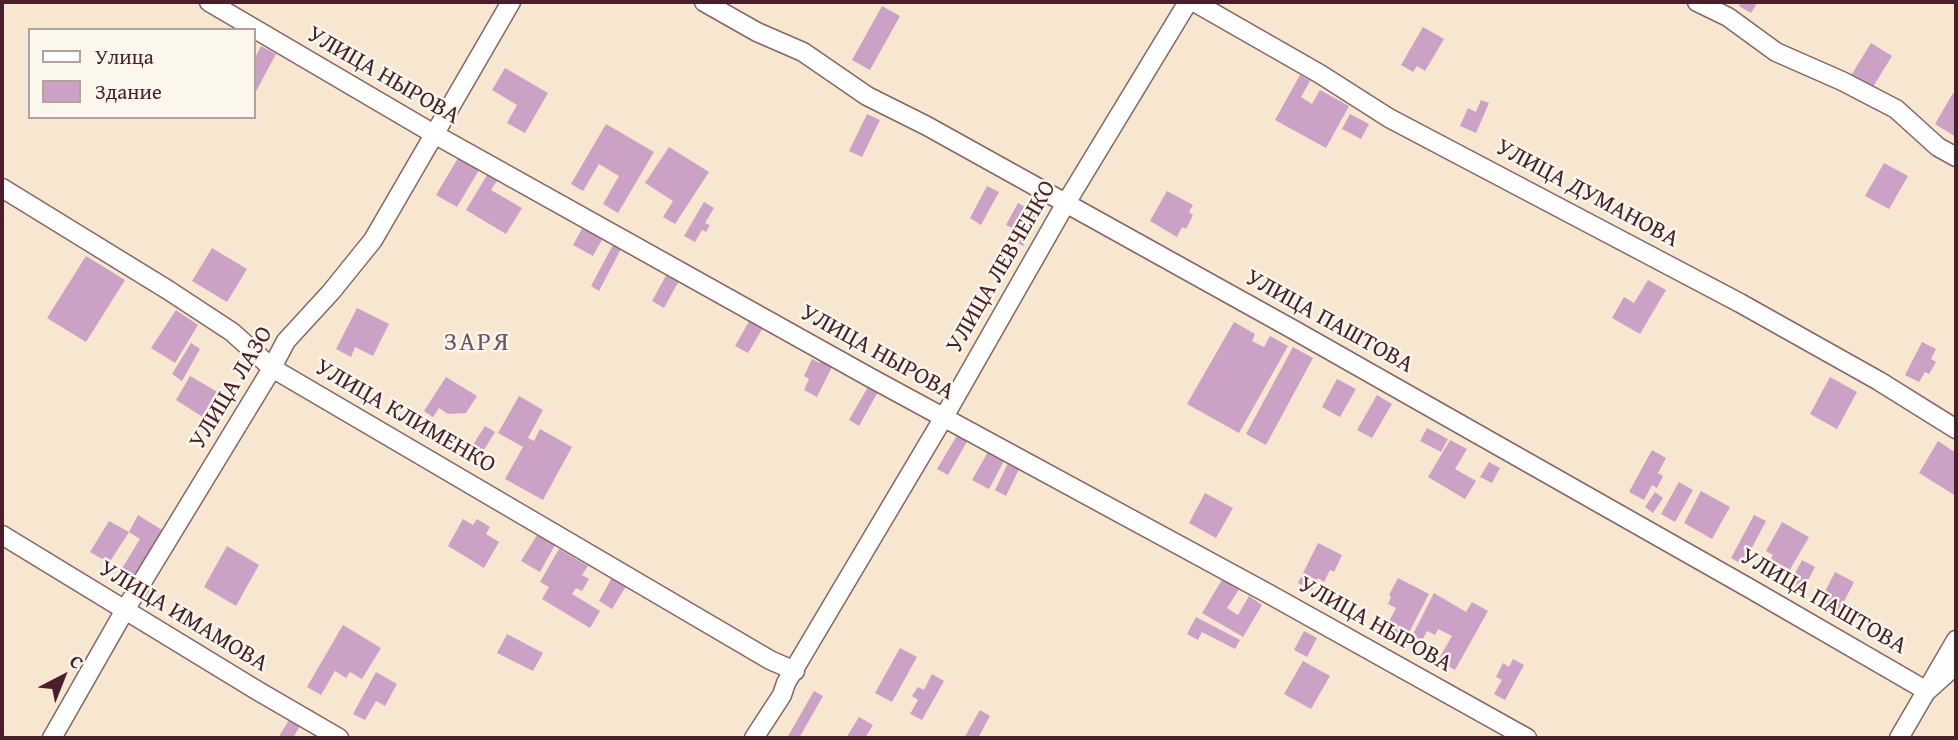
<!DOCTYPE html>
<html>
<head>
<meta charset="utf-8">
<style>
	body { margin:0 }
	#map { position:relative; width:1958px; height:740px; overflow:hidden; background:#f7e7d0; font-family:"Gentium Book Plus",serif }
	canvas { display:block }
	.frame { position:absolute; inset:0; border:4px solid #4a1f2b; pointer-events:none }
	.legend { position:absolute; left:28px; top:28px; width:228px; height:91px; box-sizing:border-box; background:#fbf7ec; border:2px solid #b4a19f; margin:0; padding:9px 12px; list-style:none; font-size:21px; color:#4a1f2b }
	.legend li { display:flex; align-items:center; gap:14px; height:35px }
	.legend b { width:35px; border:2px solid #b4a19f }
	.north { position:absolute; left:28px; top:642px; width:70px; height:70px; -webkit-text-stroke:5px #fbf7ec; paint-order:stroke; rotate:42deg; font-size:19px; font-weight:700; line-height:28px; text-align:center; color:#4a1f2b }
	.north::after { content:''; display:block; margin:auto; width:24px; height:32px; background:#4a1f2b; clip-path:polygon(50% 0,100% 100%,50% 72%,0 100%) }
</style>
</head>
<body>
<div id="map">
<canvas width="1958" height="740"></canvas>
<div class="frame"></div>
<ul class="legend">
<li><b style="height:9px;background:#fff"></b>Улица</li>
<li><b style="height:19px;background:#cba2c6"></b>Здание</li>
</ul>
<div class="north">С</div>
</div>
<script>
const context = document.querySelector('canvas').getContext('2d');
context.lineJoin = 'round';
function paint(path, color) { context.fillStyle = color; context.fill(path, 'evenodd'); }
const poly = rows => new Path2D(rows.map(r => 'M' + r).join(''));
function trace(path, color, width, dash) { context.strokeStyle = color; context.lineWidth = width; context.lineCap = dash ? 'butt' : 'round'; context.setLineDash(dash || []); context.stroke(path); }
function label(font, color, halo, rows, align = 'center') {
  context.font = font + ' "Gentium Book Plus",serif'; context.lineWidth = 5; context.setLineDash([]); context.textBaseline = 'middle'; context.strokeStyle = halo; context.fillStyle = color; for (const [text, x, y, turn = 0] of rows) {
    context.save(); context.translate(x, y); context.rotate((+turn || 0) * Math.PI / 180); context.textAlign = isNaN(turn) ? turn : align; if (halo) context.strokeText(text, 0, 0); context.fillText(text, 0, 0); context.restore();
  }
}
paint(poly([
	[1742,2,1758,2,1751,13,1739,6],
	[882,6,900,16,870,70,852,60],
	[1423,27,1444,39,1425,71,1417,66,1413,72,1401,65],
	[1871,43,1892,56,1871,90,1850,77],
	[261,46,276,54,254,95,254,60],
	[505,68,548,93,525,133,507,123,517,105,492,90],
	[1300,75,1310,81,1301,97,1312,104,1320,90,1349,106,1326,148,1275,120],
	[1953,93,1956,95,1956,137,1935,124],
	[1481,100,1489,103,1476,133,1460,126,1468,108,1476,112],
	[867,114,880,120,862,157,849,151],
	[1350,114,1369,124,1361,139,1342,129],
	[606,124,654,152,618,213,603,204,619,176,599,164,583,191,571,184],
	[669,147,709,172,675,224,663,217,673,201,645,183],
	[461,153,482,165,457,207,436,195],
	[1884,163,1908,176,1889,209,1865,196],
	[490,170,500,176,491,190,522,208,506,234,466,210],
	[987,186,999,192,981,225,970,218],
	[1167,191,1193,205,1189,212,1193,215,1186,229,1182,227,1177,237,1150,221],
	[704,202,714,208,705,223,710,225,706,232,702,230,695,242,684,236],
	[1018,203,1040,215,1023,246,1007,237,1012,228,1006,225],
	[584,225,604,236,593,256,573,245],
	[614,243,622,247,599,291,591,286],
	[212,248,247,269,227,302,192,281],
	[86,256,125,280,86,342,47,318],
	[668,272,680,279,664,308,652,301],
	[1648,280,1666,290,1640,334,1612,318,1624,297,1634,303],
	[357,308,389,324,373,356,355,347,351,357,336,349],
	[176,310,198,325,175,363,151,348],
	[751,318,764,326,748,353,735,346],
	[1234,322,1255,334,1252,341,1264,347,1270,336,1288,346,1239,433,1187,404],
	[1922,342,1936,349,1931,359,1936,362,1929,374,1925,372,1919,382,1905,375],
	[191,343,200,349,182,381,172,374],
	[1293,347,1313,358,1266,445,1246,434],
	[812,359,820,363,822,360,833,365,817,397,804,390,809,379,804,376],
	[190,376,221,394,206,419,176,400],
	[446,377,477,396,466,413,448,414,439,408,433,417,424,411],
	[1830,377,1857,392,1837,429,1810,414],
	[1337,379,1356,389,1340,417,1322,407],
	[869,385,879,390,859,426,849,420],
	[1377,395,1392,404,1372,438,1357,430],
	[519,396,543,410,528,438,534,441,540,429,572,447,543,500,505,479,523,447,498,433],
	[485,426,495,432,477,461,467,454],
	[1427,428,1448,439,1441,452,1420,441],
	[959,432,969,438,948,475,937,469],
	[1450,440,1467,449,1455,469,1476,481,1465,499,1428,477],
	[1938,441,1956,453,1956,496,1919,473],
	[989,450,1005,459,989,489,972,480],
	[1652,450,1666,458,1658,473,1663,476,1657,488,1652,485,1644,500,1629,492],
	[1009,461,1020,467,1006,496,995,490],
	[1489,462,1500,468,1492,483,1480,477],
	[1679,482,1693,490,1675,522,1661,514],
	[1701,491,1730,507,1712,539,1684,523],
	[1655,492,1663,498,1653,513,1645,507],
	[1205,493,1233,508,1216,538,1189,523],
	[138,515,162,530,134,577,121,570,140,539,129,532],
	[1754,515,1766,521,1743,565,1731,558],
	[463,519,473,525,477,519,490,527,486,534,499,542,484,568,448,546],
	[109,521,129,532,109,563,90,552],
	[1782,522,1809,537,1784,580,1765,569,1773,555,1766,551],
	[537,535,555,545,540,572,521,561],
	[1318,543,1342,555,1334,572,1330,570,1324,582,1318,578,1312,590,1298,583],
	[227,546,259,565,236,606,204,587],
	[559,549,588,566,582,575,589,579,582,591,576,588,572,594,600,611,590,628,542,599,549,587,540,582],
	[1802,560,1815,567,1801,594,1788,587],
	[1835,572,1854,582,1837,615,1818,605],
	[614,574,628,583,612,609,599,601],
	[1223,578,1240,588,1227,608,1238,615,1249,596,1262,605,1243,637,1202,613],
	[1398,578,1429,594,1405,640,1385,629,1396,608,1388,604,1391,597,1389,595],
	[1434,593,1466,612,1472,602,1488,611,1455,670,1438,660,1452,636,1438,629,1435,635,1427,631,1422,641,1412,636],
	[1196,617,1240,640,1235,649,1202,632,1198,640,1187,634],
	[343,625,381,648,362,679,350,672,346,678,335,671,321,695,307,687],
	[1304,631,1317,638,1307,657,1294,650],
	[507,634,543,653,533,671,497,653],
	[900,648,917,657,892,702,875,693],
	[1513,659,1524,665,1505,700,1494,694,1502,680,1496,677,1503,663,1509,667],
	[1303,661,1330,676,1311,709,1284,694],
	[376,672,397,684,385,706,376,701,365,720,353,714],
	[932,674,944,681,922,720,910,714,918,700,912,696,918,687,924,690],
	[814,691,823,696,799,738,787,738],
	[980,710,990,716,978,738,964,738],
	[859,717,873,725,865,738,846,738],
	[289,720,300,726,293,738,278,738]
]), '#cba2c6');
const minor = poly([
	[209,2,434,134,871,378,1269,594,1527,738],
	[704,2,757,32,803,52,867,96,927,126,1294,330,1749,588,1927,691,1956,665],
	[1194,2,1320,74,1389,118,1740,303,1879,381,1956,429],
	[1697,2,1728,17,1776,52,1842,81,1896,109,1938,147,1956,157],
	[2,188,168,290,232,332,272,368,770,660,795,671],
	[2,535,258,691,339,738],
	[52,738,125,610,268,375,286,341,331,292,373,240,511,2],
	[754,738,782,695,786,683,944,417,1066,203,1188,2],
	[1899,738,1956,640]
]);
trace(minor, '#876565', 21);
trace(minor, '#fff', 18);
label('24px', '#4a1f2b', '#fbf7ec', [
	["УЛИЦА НЫРОВА",383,76,30],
	["УЛИЦА ДУМАНОВА",1587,194,28],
	["УЛИЦА ЛЕВЧЕНКО",1002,267,-60],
	["УЛИЦА ПАШТОВА",1329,322,29],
	["УЛИЦА НЫРОВА",877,353,29],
	["УЛИЦА ЛАЗО",232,388,-59],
	["УЛИЦА КЛИМЕНКО",405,417,30],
	["УЛИЦА ПАШТОВА",1823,602,30],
	["УЛИЦА ИМАМОВА",183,617,31],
	["УЛИЦА НЫРОВА",1375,625,29]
]);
context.letterSpacing = '2px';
label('26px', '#774d61', '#fbf7ec', [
	["ЗАРЯ",477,343]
]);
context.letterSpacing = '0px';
</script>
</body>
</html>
